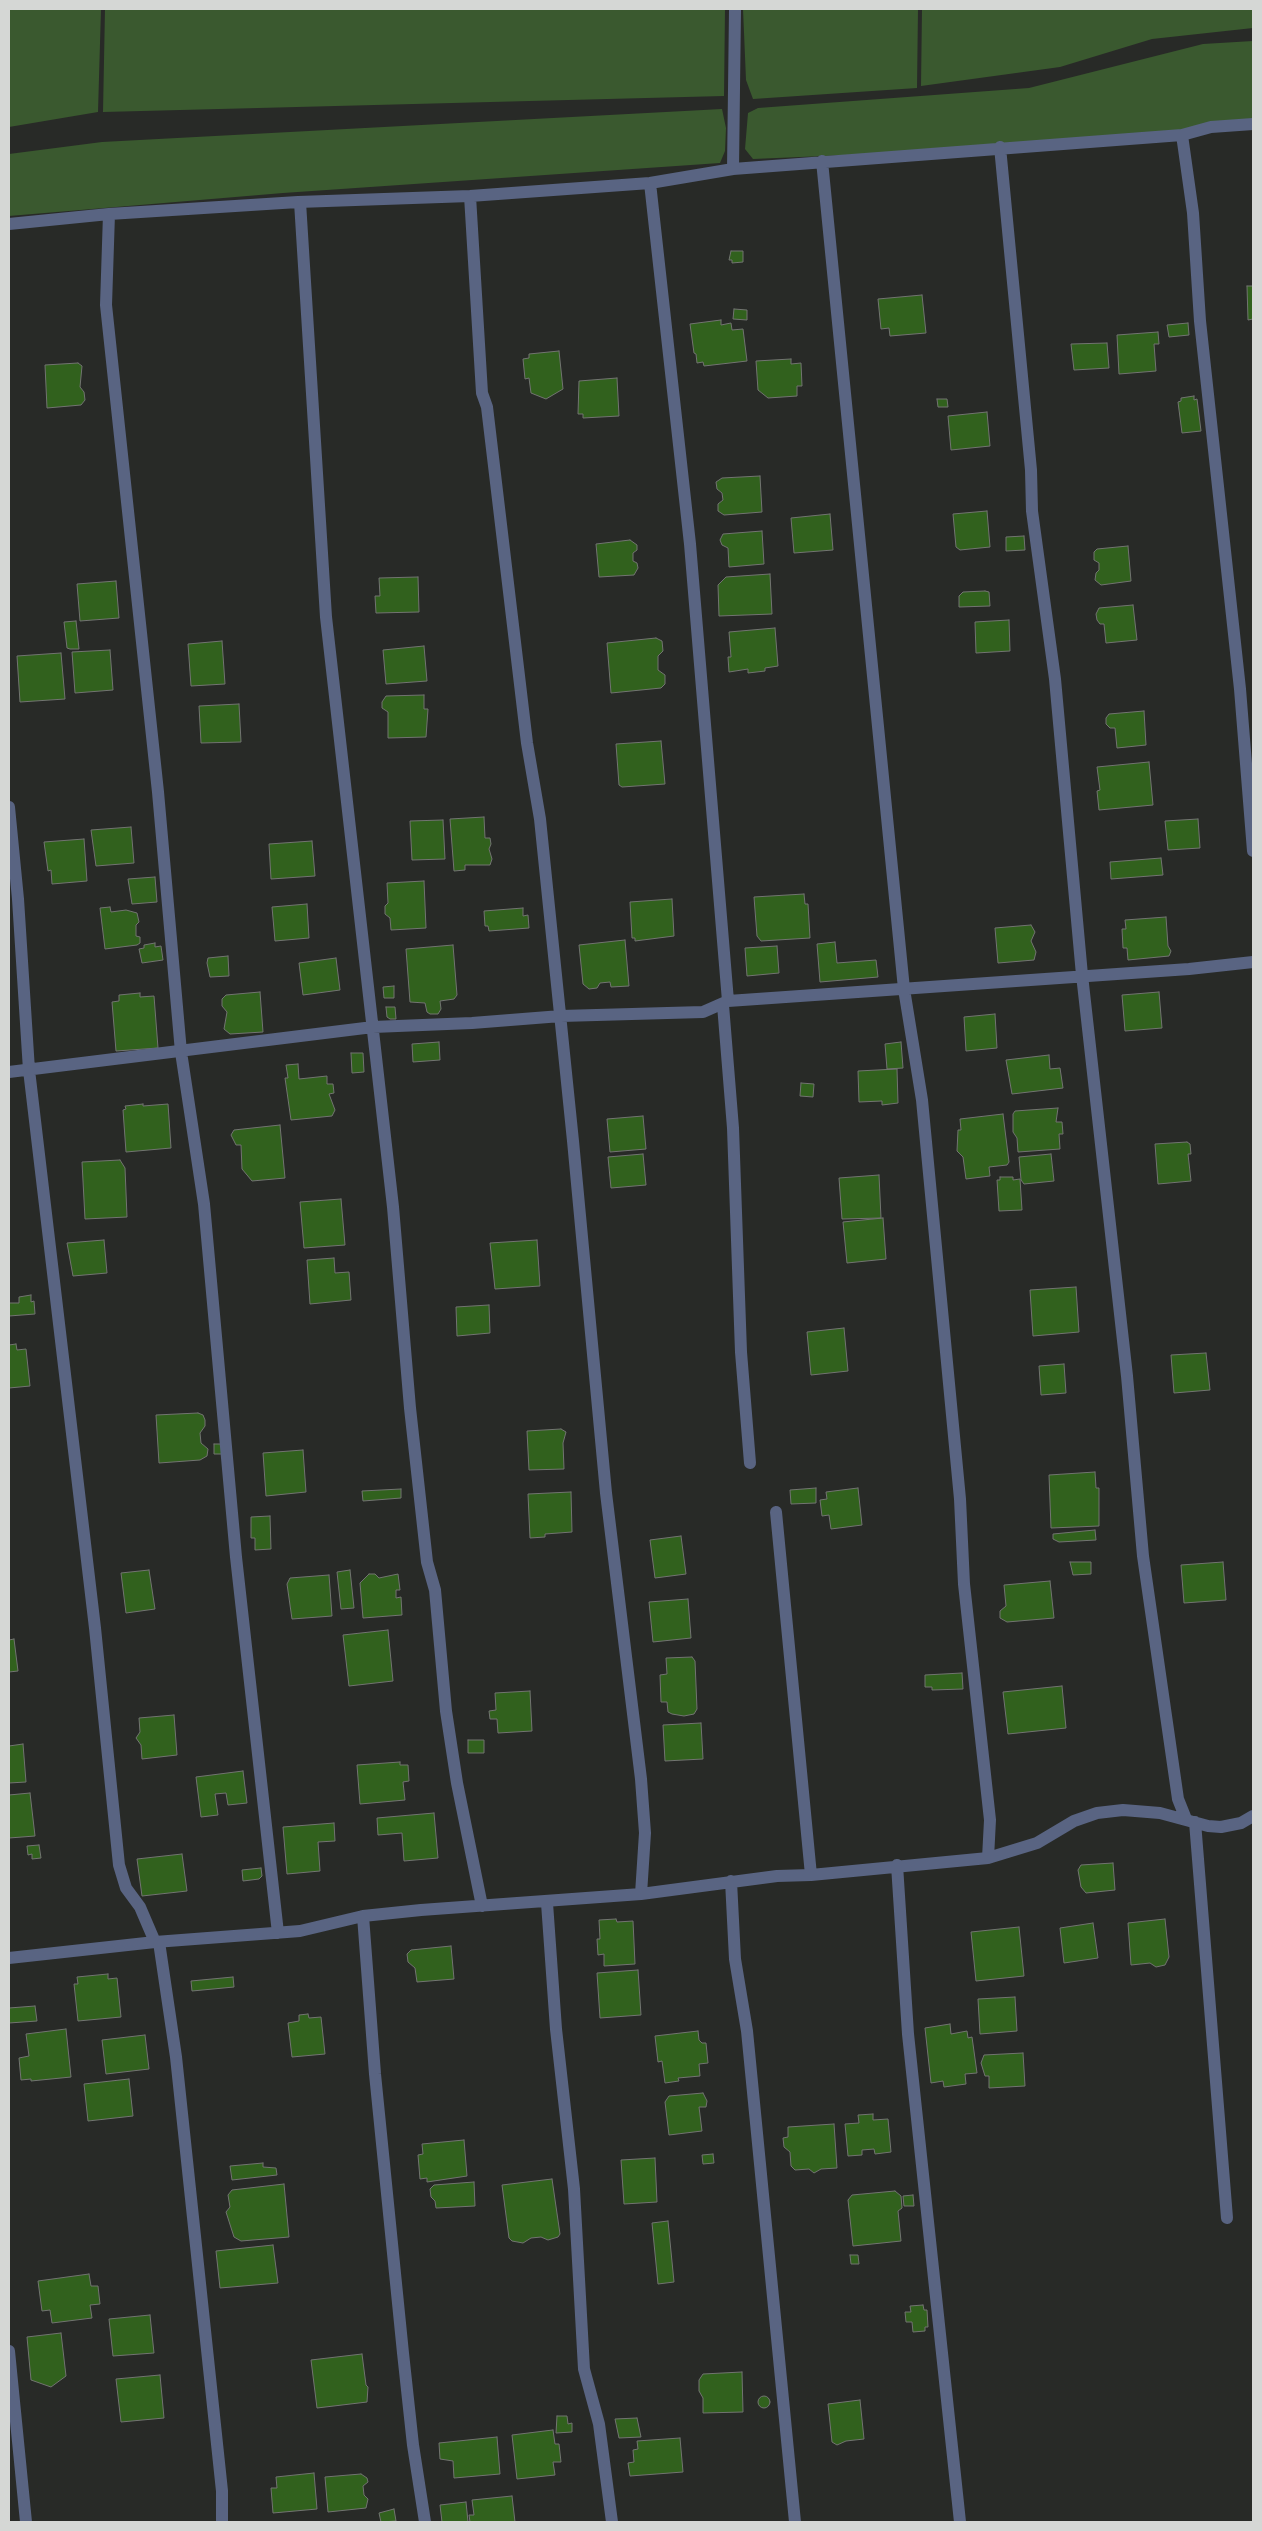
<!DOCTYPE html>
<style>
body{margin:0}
#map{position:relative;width:1262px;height:2531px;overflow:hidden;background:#282a27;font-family:"Open Sans",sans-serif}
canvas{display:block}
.frame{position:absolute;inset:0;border:10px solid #d5d7d5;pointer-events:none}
</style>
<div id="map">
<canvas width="1262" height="2531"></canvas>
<div class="frame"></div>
</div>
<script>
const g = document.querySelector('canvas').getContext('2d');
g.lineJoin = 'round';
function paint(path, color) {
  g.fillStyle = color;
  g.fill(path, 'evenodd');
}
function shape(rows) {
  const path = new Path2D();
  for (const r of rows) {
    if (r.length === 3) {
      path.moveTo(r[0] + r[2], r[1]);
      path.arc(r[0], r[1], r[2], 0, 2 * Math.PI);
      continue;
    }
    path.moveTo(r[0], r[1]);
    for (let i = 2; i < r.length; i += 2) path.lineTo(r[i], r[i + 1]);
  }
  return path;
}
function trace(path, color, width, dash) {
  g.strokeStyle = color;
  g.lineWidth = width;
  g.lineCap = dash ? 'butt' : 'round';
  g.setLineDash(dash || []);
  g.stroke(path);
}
const green = shape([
 [9,9,101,9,98,112,9,127],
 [105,9,725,9,724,96,103,112],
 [743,9,918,9,917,88,753,99,746,80],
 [922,9,1253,9,1253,28,1152,39,1060,67,921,86],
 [1253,41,1253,128,848,155,753,159,745,149,748,113,758,108,1029,88,1203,44],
 [722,109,726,128,725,151,720,163,283,193,9,216,9,154,102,142]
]);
const building = shape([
 [731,251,743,251,743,262,732,263,732,260,729,260,731,251],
 [1247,286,1253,286,1253,319,1248,320,1247,286],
 [922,295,926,333,890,336,889,328,881,329,878,299,922,295],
 [734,309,747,310,747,320,733,319,734,309],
 [721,320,721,325,731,323,732,330,743,329,747,361,704,366,703,362,697,363,696,354,694,353,690,324,721,320],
 [1188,323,1189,335,1169,337,1167,325,1188,323],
 [1158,332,1159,344,1154,344,1156,371,1119,374,1117,335,1158,332],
 [1107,343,1109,368,1074,370,1071,344,1107,343],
 [559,351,563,389,546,399,531,393,529,378,525,379,523,359,529,358,529,354,559,351],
 [791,359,791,364,801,363,802,386,797,386,797,396,768,398,758,390,756,361,791,359],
 [78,363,82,366,80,387,84,392,85,400,81,405,47,408,45,365,78,363],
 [617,378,619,416,583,418,583,414,578,414,579,381,617,378],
 [1194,396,1194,400,1197,399,1201,431,1182,433,1178,402,1181,401,1181,398,1194,396],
 [937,399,947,399,948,407,938,407,937,399],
 [987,412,990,446,951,450,948,416,987,412],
 [760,476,762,512,724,515,718,511,718,504,723,500,722,493,717,489,716,482,722,478,760,476],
 [987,511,990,547,960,550,956,547,953,514,987,511],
 [830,514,833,550,794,553,791,518,830,514],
 [762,531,764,564,729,567,728,548,722,545,720,540,723,534,762,531],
 [1024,536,1025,550,1006,551,1006,537,1024,536],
 [630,540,637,545,637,550,633,553,633,561,637,563,638,568,634,575,599,577,596,544,630,540],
 [1128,546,1131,581,1101,585,1095,580,1096,573,1099,570,1099,563,1094,560,1094,552,1097,549,1128,546],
 [770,574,772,614,719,616,718,585,726,577,770,574],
 [418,577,419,612,376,613,375,596,380,596,379,578,418,577],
 [116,581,119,618,80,621,77,584,116,581],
 [985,591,989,592,990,606,959,607,959,596,963,592,985,591],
 [1133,605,1137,640,1106,643,1104,624,1100,624,1097,620,1096,614,1099,608,1133,605],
 [1009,620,1010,651,976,653,975,622,1009,620],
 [76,621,79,649,70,649,67,648,64,622,76,621],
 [775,628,778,666,765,668,765,671,748,673,748,669,729,672,728,657,731,657,729,632,775,628],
 [656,638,662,641,663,651,658,656,658,670,665,675,665,684,661,688,611,693,607,643,656,638],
 [222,641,225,684,191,686,188,644,222,641],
 [424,646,427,681,386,684,383,650,424,646],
 [110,650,113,690,75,693,72,652,110,650],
 [61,653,65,699,20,702,17,656,61,653],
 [424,695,424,709,428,709,426,737,388,738,388,712,382,708,382,702,386,696,424,695],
 [239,704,241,742,201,743,199,706,239,704],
 [1144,711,1146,745,1117,748,1115,728,1110,728,1106,724,1106,718,1109,714,1144,711],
 [661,741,665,784,622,787,619,785,616,744,661,741],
 [1149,762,1153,805,1099,810,1097,791,1100,790,1097,767,1149,762],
 [484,817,485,838,490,838,491,844,489,849,492,859,490,865,465,865,465,870,454,871,450,819,484,817],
 [1198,819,1200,848,1168,850,1165,821,1198,819],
 [443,820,445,859,412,860,410,821,443,820],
 [131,827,134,863,96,866,91,830,131,827],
 [84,839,87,881,52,884,51,870,48,871,44,842,84,839],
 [312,841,315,876,271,879,269,844,312,841],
 [1161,858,1163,875,1111,879,1110,862,1161,858],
 [155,877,157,902,132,904,128,879,155,877],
 [424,881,426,928,391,930,390,918,385,914,385,906,388,903,387,883,424,881],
 [804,894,805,904,808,904,810,938,761,941,757,936,754,897,804,894],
 [672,899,674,936,635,941,635,938,632,938,630,902,672,899],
 [307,904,309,938,275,941,272,907,307,904],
 [110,907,111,912,126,910,137,913,139,922,136,925,136,936,140,937,140,943,137,945,105,949,100,908,110,907],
 [523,908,523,916,528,915,529,928,489,931,488,926,485,926,484,911,523,908],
 [1166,917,1168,946,1171,951,1169,956,1128,960,1127,948,1123,948,1122,929,1126,929,1125,920,1166,917],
 [1031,925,1035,932,1031,941,1036,952,1034,960,998,963,995,928,1031,925],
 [625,940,629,986,611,987,610,982,600,983,597,988,589,989,583,984,579,945,625,940],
 [835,942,837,963,876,960,878,977,820,982,817,944,835,942],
 [155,943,155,947,161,946,163,960,142,963,139,949,144,948,144,945,155,943],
 [453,945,457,995,454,999,440,1001,441,1009,438,1014,430,1014,427,1012,425,1003,410,1002,406,949,453,945],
 [777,946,779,973,747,976,745,948,777,946],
 [228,956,229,976,210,977,207,963,208,958,228,956],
 [336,958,340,990,303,995,299,963,336,958],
 [394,986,394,998,384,998,383,987,394,986],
 [260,992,263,1032,230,1034,224,1029,227,1012,222,1006,222,999,226,995,260,992],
 [1159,992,1162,1028,1125,1031,1122,995,1159,992],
 [140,993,140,997,154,996,158,1048,116,1051,112,1002,119,1001,119,995,140,993],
 [386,1007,395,1007,396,1019,390,1019,387,1017,386,1007],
 [995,1014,997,1048,966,1051,964,1017,995,1014],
 [439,1042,440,1060,413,1062,412,1044,439,1042],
 [901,1042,903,1068,887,1069,885,1044,901,1042],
 [351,1053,363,1053,364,1072,352,1073,351,1053],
 [1049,1055,1050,1069,1060,1068,1063,1088,1012,1094,1006,1060,1049,1055],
 [298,1064,299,1079,327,1076,327,1084,333,1084,334,1093,329,1094,335,1110,332,1116,291,1120,285,1078,288,1078,286,1065,298,1064],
 [897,1069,898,1103,882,1105,882,1101,859,1102,858,1071,897,1069],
 [801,1083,814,1084,813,1097,800,1096,801,1083],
 [143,1104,143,1106,168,1104,171,1148,126,1152,123,1110,126,1109,125,1106,143,1104],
 [1058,1108,1056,1122,1062,1122,1063,1134,1059,1134,1060,1149,1018,1152,1017,1138,1013,1132,1013,1114,1015,1111,1058,1108],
 [1003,1114,1009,1162,1007,1165,989,1167,990,1176,966,1179,963,1157,957,1151,958,1130,961,1130,960,1119,1003,1114],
 [643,1116,646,1149,610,1152,607,1119,643,1116],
 [280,1125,285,1178,252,1181,242,1169,241,1145,236,1145,231,1135,234,1130,280,1125],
 [1187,1142,1190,1144,1191,1154,1188,1154,1191,1181,1158,1184,1155,1144,1187,1142],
 [643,1154,646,1185,611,1188,608,1157,643,1154],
 [1051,1154,1054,1181,1024,1184,1021,1180,1019,1157,1051,1154],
 [120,1160,125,1168,127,1217,85,1219,82,1162,120,1160],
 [879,1175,881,1218,842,1219,839,1178,879,1175],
 [1000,1177,1013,1177,1013,1180,1020,1179,1022,1210,999,1211,997,1180,1000,1180,1000,1177],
 [341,1199,345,1245,304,1248,300,1202,341,1199],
 [883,1218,886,1259,847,1263,843,1222,883,1218],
 [104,1240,107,1273,73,1276,67,1243,104,1240],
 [537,1240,540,1286,495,1289,490,1243,537,1240],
 [334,1258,335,1273,349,1272,351,1300,310,1304,307,1260,334,1258],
 [1076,1287,1079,1332,1033,1336,1030,1290,1076,1287],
 [31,1295,31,1302,34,1301,35,1314,9,1316,9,1303,19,1303,19,1297,31,1295],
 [489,1305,490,1333,457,1336,456,1307,489,1305],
 [844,1328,848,1371,811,1375,807,1332,844,1328],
 [16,1344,17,1350,26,1349,30,1386,9,1388,9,1345,16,1344],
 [1206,1353,1210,1390,1174,1393,1171,1355,1206,1353],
 [1064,1364,1066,1393,1041,1395,1039,1366,1064,1364],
 [198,1413,203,1415,205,1420,205,1426,200,1433,201,1443,208,1449,207,1456,200,1460,159,1463,156,1415,198,1413],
 [561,1429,566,1432,563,1443,564,1469,529,1470,527,1431,561,1429],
 [214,1444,223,1444,223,1454,214,1454,214,1444],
 [303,1450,306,1492,266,1496,263,1453,303,1450],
 [1095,1472,1096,1488,1099,1488,1099,1526,1051,1528,1049,1475,1095,1472],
 [816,1488,816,1503,791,1504,790,1490,816,1488],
 [858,1488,862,1525,831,1529,829,1515,822,1516,820,1500,827,1499,826,1492,858,1488],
 [401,1489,401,1498,363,1501,362,1491,401,1489],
 [571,1492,572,1532,545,1534,545,1537,530,1538,528,1494,571,1492],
 [270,1516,271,1549,255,1550,255,1538,251,1538,251,1517,270,1516],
 [1095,1530,1096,1540,1059,1542,1053,1539,1053,1534,1095,1530],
 [681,1536,686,1574,655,1578,650,1540,681,1536],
 [1070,1562,1091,1562,1091,1574,1073,1575,1070,1562],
 [1223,1562,1226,1600,1184,1603,1181,1565,1223,1562],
 [149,1570,155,1609,126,1613,121,1573,149,1570],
 [350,1570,354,1608,341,1609,337,1572,350,1570],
 [369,1574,375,1574,379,1578,398,1574,400,1590,396,1590,396,1598,401,1597,402,1615,363,1618,360,1583,369,1574],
 [329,1575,332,1616,292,1619,287,1584,290,1578,329,1575],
 [1050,1581,1054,1618,1007,1622,1000,1618,1000,1611,1006,1606,1004,1585,1050,1581],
 [688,1599,691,1638,653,1642,649,1602,688,1599],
 [388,1630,393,1681,349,1686,343,1635,388,1630],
 [14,1639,18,1671,9,1672,9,1640,14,1639],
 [692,1657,695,1661,697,1709,694,1714,684,1716,672,1714,668,1712,667,1702,661,1702,660,1675,667,1674,666,1658,692,1657],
 [962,1673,963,1689,932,1690,932,1687,925,1687,925,1675,962,1673],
 [1062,1686,1066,1728,1008,1734,1003,1692,1062,1686],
 [530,1691,532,1731,498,1733,497,1719,490,1719,489,1711,496,1710,495,1693,530,1691],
 [174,1715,177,1755,142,1759,141,1745,136,1738,140,1732,139,1718,174,1715],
 [701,1723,703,1759,665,1761,663,1725,701,1723],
 [468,1740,484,1740,484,1753,468,1753,468,1740],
 [23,1744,26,1782,9,1783,9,1746,23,1744],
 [400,1762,400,1765,408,1765,409,1781,403,1782,405,1800,360,1804,357,1765,400,1762],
 [243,1771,247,1803,228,1805,226,1793,215,1794,218,1815,201,1817,196,1777,243,1771],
 [30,1793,35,1836,9,1838,9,1795,30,1793],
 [434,1813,438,1858,404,1861,402,1833,378,1835,377,1818,434,1813],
 [334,1823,335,1841,318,1842,320,1871,287,1874,283,1827,334,1823],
 [39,1845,41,1858,32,1859,32,1854,28,1855,27,1846,39,1845],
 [182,1854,187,1891,142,1896,137,1859,182,1854],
 [1113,1863,1115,1890,1086,1893,1081,1887,1078,1870,1081,1865,1113,1863],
 [261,1868,262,1876,259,1879,243,1881,242,1870,261,1868],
 [616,1919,617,1922,633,1921,635,1964,604,1966,604,1954,598,1955,597,1939,600,1939,599,1920,616,1919],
 [1165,1919,1169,1957,1165,1965,1156,1967,1150,1963,1131,1965,1128,1923,1165,1919],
 [1093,1923,1098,1958,1064,1963,1060,1928,1093,1923],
 [1019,1927,1024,1976,976,1981,971,1932,1019,1927],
 [451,1946,454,1979,417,1982,415,1968,408,1962,407,1954,411,1950,451,1946],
 [638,1970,641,2015,600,2018,597,1973,638,1970],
 [108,1974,108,1979,117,1978,121,2017,78,2021,74,1984,78,1984,77,1977,108,1974],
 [233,1977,234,1987,192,1991,191,1981,233,1977],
 [1015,1997,1017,2031,980,2034,978,1999,1015,1997],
 [35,2006,37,2021,9,2023,9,2008,35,2006],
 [308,2014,309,2018,321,2017,325,2054,292,2057,288,2023,299,2021,299,2015,308,2014],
 [950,2024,951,2034,967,2031,968,2038,972,2037,977,2073,965,2074,966,2084,944,2087,943,2081,931,2083,925,2028,950,2024],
 [66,2029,71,2077,31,2081,31,2079,21,2080,19,2058,29,2056,26,2034,66,2029],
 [698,2031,699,2040,702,2043,706,2043,708,2063,699,2064,700,2076,678,2078,679,2081,665,2083,662,2061,658,2062,655,2036,698,2031],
 [145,2035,149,2069,106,2074,102,2040,145,2035],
 [1023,2053,1025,2086,989,2088,989,2076,985,2076,981,2063,984,2055,1023,2053],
 [129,2079,133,2116,88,2121,84,2084,129,2079],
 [703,2093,707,2101,706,2107,699,2107,702,2131,669,2135,665,2102,669,2096,703,2093],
 [873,2114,873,2120,888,2119,891,2152,875,2154,874,2149,862,2150,862,2155,848,2156,845,2124,859,2123,858,2115,873,2114],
 [834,2124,837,2168,821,2169,814,2173,809,2169,795,2170,791,2166,790,2152,784,2147,783,2138,788,2137,788,2127,834,2124],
 [464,2140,467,2176,427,2182,427,2178,420,2179,418,2155,423,2154,422,2144,464,2140],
 [713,2154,714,2163,703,2164,702,2155,713,2154],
 [655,2158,657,2202,624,2204,621,2160,655,2158],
 [263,2163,263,2167,276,2168,277,2175,232,2180,230,2166,263,2163],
 [552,2179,560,2234,558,2237,548,2240,541,2237,531,2238,523,2243,512,2241,509,2238,502,2185,552,2179],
 [474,2182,475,2206,436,2208,435,2201,431,2197,430,2189,434,2185,474,2182],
 [284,2184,289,2237,241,2241,234,2237,226,2212,230,2207,228,2195,232,2190,284,2184],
 [895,2191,901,2196,902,2208,898,2211,901,2241,853,2246,848,2200,852,2195,895,2191],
 [913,2195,914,2206,904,2206,903,2196,913,2195],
 [668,2221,674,2282,658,2284,652,2223,668,2221],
 [273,2245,278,2283,220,2288,216,2251,273,2245],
 [850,2255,858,2255,859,2264,851,2264,850,2255],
 [89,2274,91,2286,98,2286,100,2304,90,2305,92,2318,52,2323,50,2310,42,2311,38,2281,89,2274],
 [923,2305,924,2310,927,2310,928,2327,925,2327,925,2331,913,2332,912,2322,906,2322,905,2312,911,2312,910,2306,923,2305],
 [150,2315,154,2353,113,2356,109,2319,150,2315],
 [61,2333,66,2376,51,2387,31,2380,27,2337,61,2333],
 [362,2354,366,2385,368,2387,367,2402,317,2408,311,2360,362,2354],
 [742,2372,743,2412,703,2413,703,2398,699,2391,699,2380,703,2374,742,2372],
 [160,2375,164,2418,121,2422,116,2379,160,2375],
 [764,2402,6],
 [860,2400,864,2439,846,2441,837,2445,832,2442,828,2404,860,2400],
 [557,2416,567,2416,568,2424,572,2423,572,2432,556,2433,557,2416],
 [637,2418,641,2437,619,2438,615,2419,637,2418],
 [553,2430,555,2444,559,2444,561,2462,553,2462,555,2475,517,2479,512,2435,553,2430],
 [497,2437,500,2474,454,2478,453,2461,440,2459,439,2443,497,2437],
 [680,2438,683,2472,630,2476,628,2463,634,2462,633,2450,638,2449,637,2441,680,2438],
 [314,2473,317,2509,273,2513,271,2488,277,2488,276,2477,314,2473],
 [361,2474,367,2478,368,2482,363,2486,364,2495,368,2499,366,2508,328,2512,325,2477,361,2474],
 [512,2496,515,2522,470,2522,469,2515,474,2515,472,2500,512,2496],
 [466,2502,468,2522,442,2522,440,2505,466,2502],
 [394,2509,396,2521,381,2522,379,2513,394,2509]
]);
const street = shape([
 [1182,135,1193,213,1200,321,1240,689,1253,851],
 [1000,147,1031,470,1032,511,1055,679,1082,975,1127,1376,1143,1556,1178,1799,1186,1819],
 [822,161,904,989,922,1100,960,1499,964,1584,990,1820,988,1858],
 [733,169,735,9],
 [650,183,690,544,728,1001],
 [470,196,482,393,487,407,527,743,540,819,573,1141,606,1493,641,1779,645,1833,641,1894],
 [300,202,326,617,393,1207,410,1408,427,1562,435,1590,446,1711,457,1783,482,1906],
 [109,214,106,305,158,792,181,1052,204,1204,236,1557,278,1933],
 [9,224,109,214,298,202,470,196,650,183,733,169,1182,135,1211,127,1253,124],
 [9,807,18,899,29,1070,95,1628,119,1865,126,1888,140,1907,155,1942],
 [723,1005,733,1128,741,1352,750,1463],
 [9,1072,373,1027,472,1023,561,1016,703,1012,728,1001,1189,969,1253,962],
 [776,1512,811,1875],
 [1195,1822,1227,2218],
 [897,1865,908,2034,960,2522],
 [731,1881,735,1959,747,2031,795,2522],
 [547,1903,556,2029,574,2189,584,2369,599,2424,612,2522],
 [363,1916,375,2074,403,2353,413,2445,425,2522],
 [159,1942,176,2057,222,2491,222,2522],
 [9,1958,155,1942,300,1931,363,1916,421,1910,641,1894,777,1876,811,1875,988,1858,1037,1843,1074,1821,1097,1813,1123,1810,1160,1813,1208,1826,1221,1827,1241,1823,1253,1816],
 [9,2351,26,2522]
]);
paint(green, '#3a592f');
paint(building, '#31611d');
trace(building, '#727471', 1);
trace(street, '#596482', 12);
</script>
